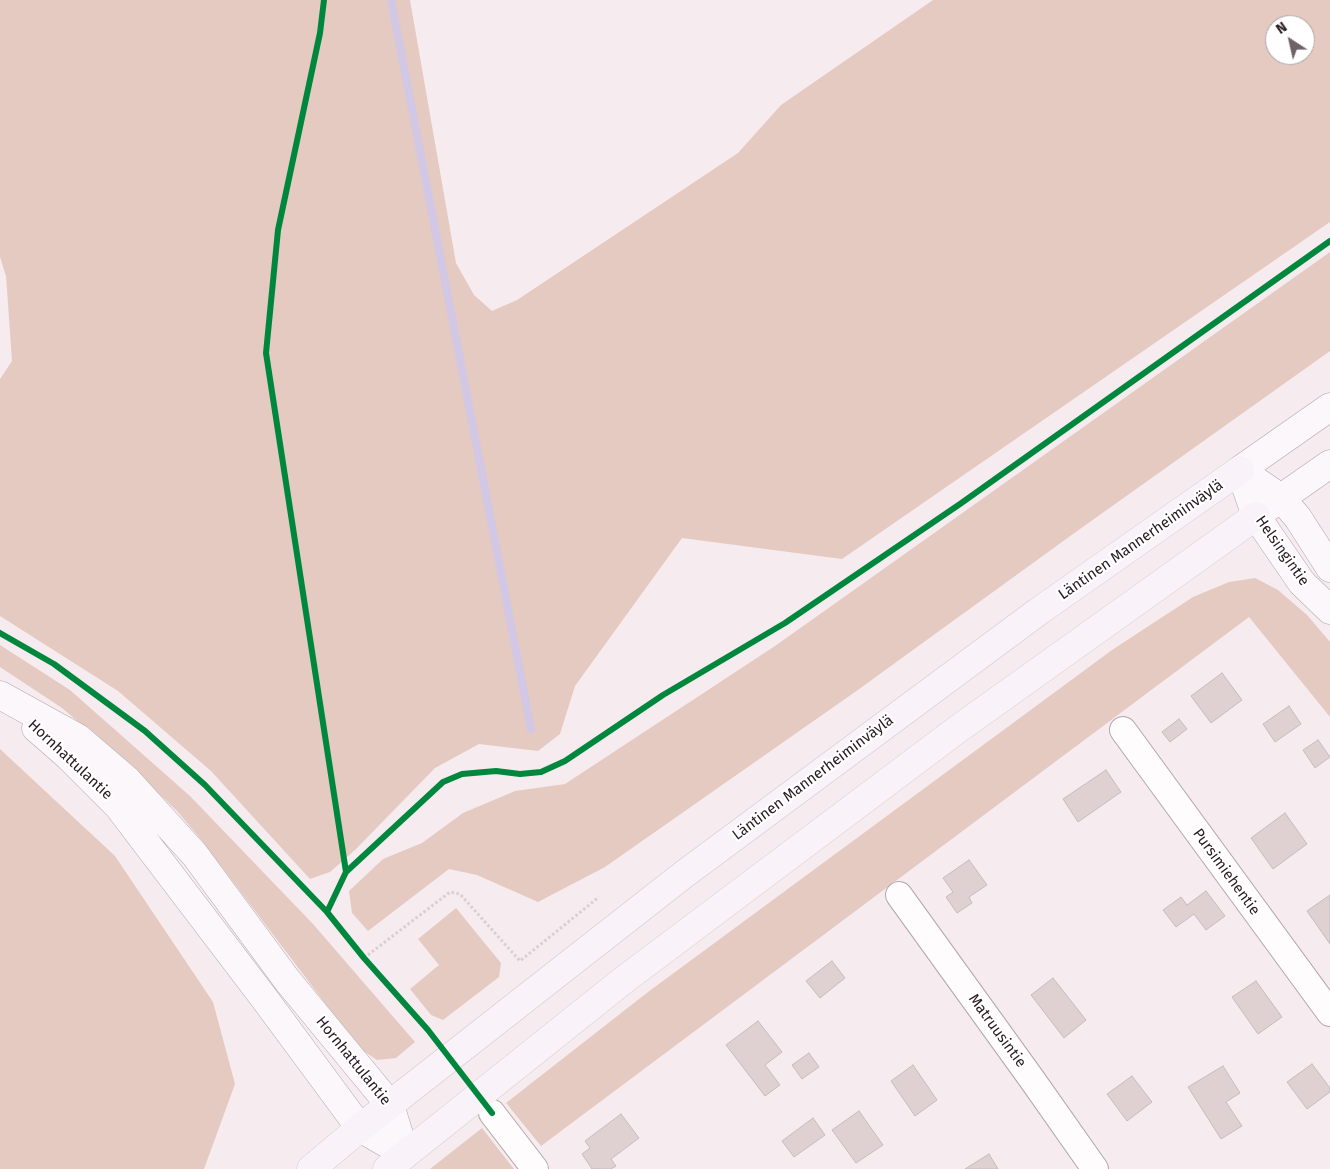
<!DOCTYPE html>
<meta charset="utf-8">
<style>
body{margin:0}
#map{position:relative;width:1330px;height:1169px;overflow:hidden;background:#f6ebef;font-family:"Fira Sans",sans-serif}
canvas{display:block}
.north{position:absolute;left:1265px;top:15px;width:50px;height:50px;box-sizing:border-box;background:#fff;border:1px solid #a8a3a5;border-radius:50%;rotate:325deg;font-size:14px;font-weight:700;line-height:20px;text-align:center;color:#25191e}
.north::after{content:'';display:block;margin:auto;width:18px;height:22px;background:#6e6267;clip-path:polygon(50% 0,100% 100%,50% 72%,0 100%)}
</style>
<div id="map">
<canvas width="1330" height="1169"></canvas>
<div class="north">N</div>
</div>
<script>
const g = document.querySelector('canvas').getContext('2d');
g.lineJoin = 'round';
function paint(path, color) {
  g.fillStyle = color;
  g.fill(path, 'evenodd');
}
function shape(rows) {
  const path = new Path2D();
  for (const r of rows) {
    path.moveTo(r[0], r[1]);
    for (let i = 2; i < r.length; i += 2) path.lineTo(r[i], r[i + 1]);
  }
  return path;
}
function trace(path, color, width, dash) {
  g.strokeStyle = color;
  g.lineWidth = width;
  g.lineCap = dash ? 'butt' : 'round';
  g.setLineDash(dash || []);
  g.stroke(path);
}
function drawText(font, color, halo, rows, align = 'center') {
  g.font = font + ' "Fira Sans",sans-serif';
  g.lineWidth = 4.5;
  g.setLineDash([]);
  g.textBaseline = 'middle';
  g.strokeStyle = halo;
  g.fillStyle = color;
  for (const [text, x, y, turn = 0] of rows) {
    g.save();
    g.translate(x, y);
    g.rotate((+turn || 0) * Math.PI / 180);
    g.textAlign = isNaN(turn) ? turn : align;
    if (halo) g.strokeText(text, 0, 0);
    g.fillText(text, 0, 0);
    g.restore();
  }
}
const green = shape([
 [0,0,410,0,456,263,474,295,492,311,517,300,738,153,781,105,933,0,1330,0,1330,222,842,559,682,538,575,686,560,734,538,751,479,744,435,768,356,849,330,872,310,879,211,771,118,691,0,616,0,379,12,361,6,276,0,257],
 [1275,25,1305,25,1305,55,1275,55],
 [1330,252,1330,351,1073,534,855,692,605,867,538,902,477,875,449,869,368,931,352,913,349,891,383,859,422,843,463,813,515,791,565,784,775,646],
 [1255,578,1278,590,1307,615,1330,642,1330,717,1249,617,541,1146,506,1103,648,992,1112,650,1193,597,1229,582],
 [0,645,70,690,190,796,313,924,415,1042,396,1058,377,1060,359,1048,199,837,177,811,129,765,62,708,0,667],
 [0,749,115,856,213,1002,235,1084,204,1169,0,1169],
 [456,908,501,963,499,977,443,1020,431,1015,410,989,439,965,418,939],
 [482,1128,514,1169,430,1169]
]);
const stream = shape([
 [391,0,531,729]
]);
const building = shape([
 [1222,673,1242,700,1211,723,1191,696,1222,673],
 [1289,706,1301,724,1275,742,1263,724,1289,706],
 [1179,719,1187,729,1170,742,1162,732,1179,719],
 [1318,740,1330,757,1315,768,1303,750,1318,740],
 [1106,770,1121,792,1078,822,1063,799,1106,770],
 [1285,813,1307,844,1273,869,1251,838,1285,813],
 [969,860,987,885,969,897,972,903,957,913,946,897,953,892,943,878,969,860],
 [1206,891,1225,916,1206,930,1194,914,1176,927,1163,910,1181,897,1187,905,1206,891],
 [1330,895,1330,944,1307,911,1330,895],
 [832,961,845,978,820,998,806,981,832,961],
 [1053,978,1086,1020,1064,1038,1031,995,1053,978],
 [1256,981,1282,1017,1258,1034,1232,997,1256,981],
 [758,1021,782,1052,765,1065,780,1085,765,1096,726,1045,758,1021],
 [809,1053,819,1067,802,1079,792,1065,809,1053],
 [1312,1064,1330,1088,1330,1092,1307,1109,1287,1082,1312,1064],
 [913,1065,937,1100,915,1116,891,1081,913,1065],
 [1223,1066,1240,1093,1226,1102,1242,1126,1221,1139,1188,1087,1223,1066],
 [1132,1076,1152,1102,1127,1121,1107,1094,1132,1076],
 [859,1111,883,1145,856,1163,832,1130,859,1111],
 [621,1114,639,1138,611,1159,616,1166,611,1169,592,1169,582,1154,590,1148,585,1141,621,1114],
 [813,1118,825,1135,794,1157,782,1141,813,1118],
 [989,1154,998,1169,965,1169,989,1154]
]);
const path = shape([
 [364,958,450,892,460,894,520,961,599,897]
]);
const street = shape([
 [1123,730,1330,1013],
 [899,895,1031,1078,1095,1169],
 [492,1113,535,1169]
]);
const secondary = shape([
 [1240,470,1256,516,1302,583,1330,610],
 [1240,470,1281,498,1298,518,1330,568],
 [1240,470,1330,407],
 [1267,508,1330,464],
 [0,695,78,738,127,780,195,855,287,980,390,1105,405,1154],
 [36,728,68,756,118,806,264,998,360,1128,405,1154]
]);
const primary = shape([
 [311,1169,360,1128,683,875,1039,611,1240,470],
 [387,1169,625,979,958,729,1256,516]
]);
const cycleway = shape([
 [324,0,320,33,278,230,266,353,346,872],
 [0,633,54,664,145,731,205,785,327,912,364,958,428,1030,492,1113],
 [327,912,346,872,443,782,462,774,496,771,520,774,541,772,565,761,663,695,785,623,960,504,1330,241]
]);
const streetNames = [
 ["Läntinen Mannerheiminväylä",1141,540,-35],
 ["Helsingintie",1282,551,55],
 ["Hornhattulantie",70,760,43],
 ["Läntinen Mannerheiminväylä",813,778,-37],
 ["Pursimiehentie",1226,872,54],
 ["Matruusintie",997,1031,54],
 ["Hornhattulantie",353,1061,51]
];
paint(green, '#e5cac1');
trace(stream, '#d2c7e4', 8);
paint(building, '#dfd1d2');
trace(building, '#c6bbbc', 1);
trace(street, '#b2a7ab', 28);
trace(secondary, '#b2a7ab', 29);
trace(primary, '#d0cacc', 29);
trace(path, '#d5d1d2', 3, [2.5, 2.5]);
trace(street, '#fefcfd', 26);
trace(secondary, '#fbf7fa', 28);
trace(primary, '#f9f2f8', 28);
trace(cycleway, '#00873e', 6);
drawText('15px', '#25191e', '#fff', streetNames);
</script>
